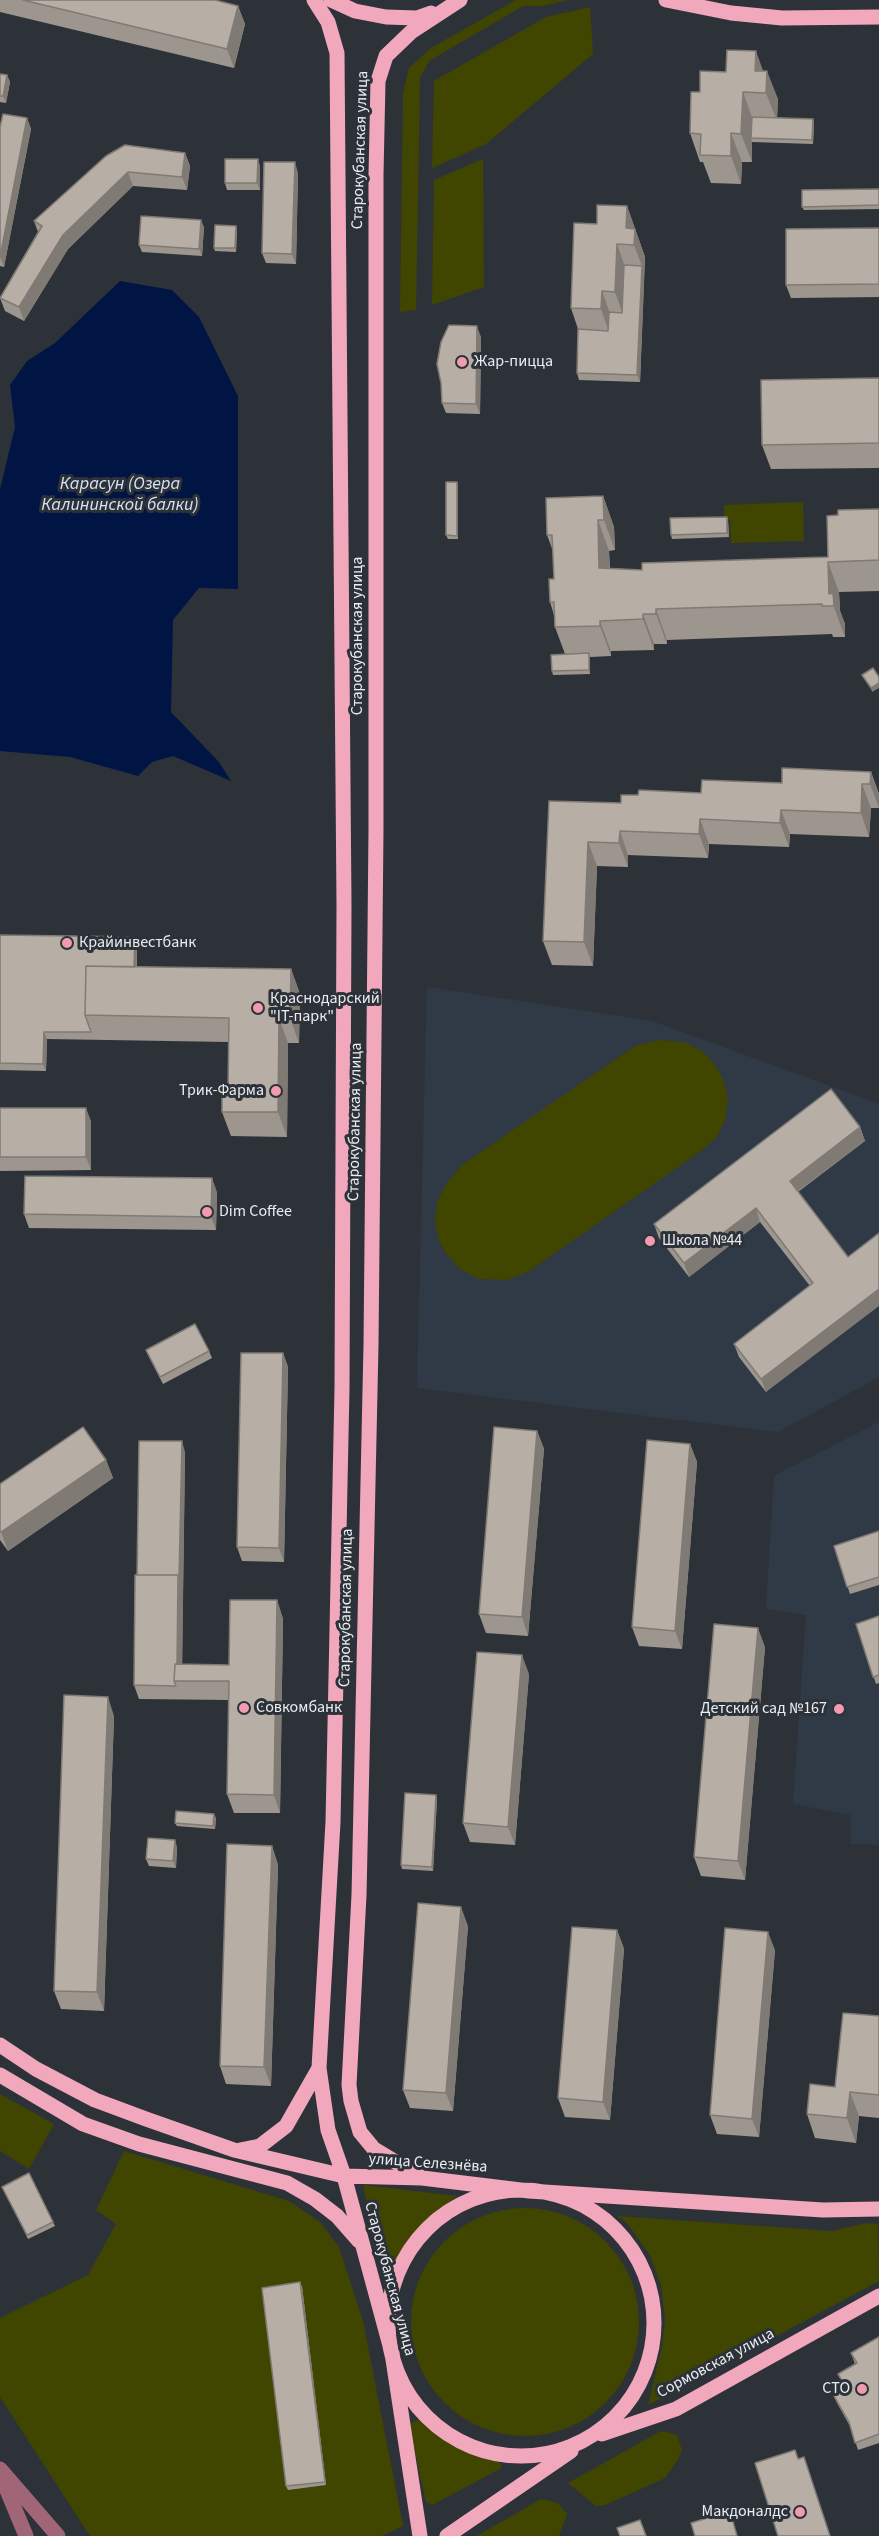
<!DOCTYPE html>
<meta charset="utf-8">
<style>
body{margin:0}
canvas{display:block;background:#2d3239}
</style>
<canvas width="879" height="2536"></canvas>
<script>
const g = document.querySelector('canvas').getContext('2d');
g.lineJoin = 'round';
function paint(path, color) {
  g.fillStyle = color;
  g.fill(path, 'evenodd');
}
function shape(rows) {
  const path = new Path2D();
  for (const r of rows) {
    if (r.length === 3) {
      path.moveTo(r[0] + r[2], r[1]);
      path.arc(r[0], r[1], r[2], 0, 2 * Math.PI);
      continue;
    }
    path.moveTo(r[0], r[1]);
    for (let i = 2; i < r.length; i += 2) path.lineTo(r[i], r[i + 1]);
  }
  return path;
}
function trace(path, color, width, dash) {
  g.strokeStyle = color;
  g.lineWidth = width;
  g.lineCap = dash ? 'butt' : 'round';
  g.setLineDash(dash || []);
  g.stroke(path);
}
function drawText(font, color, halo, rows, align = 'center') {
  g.font = font + ' "Source Sans 3",sans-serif';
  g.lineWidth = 6;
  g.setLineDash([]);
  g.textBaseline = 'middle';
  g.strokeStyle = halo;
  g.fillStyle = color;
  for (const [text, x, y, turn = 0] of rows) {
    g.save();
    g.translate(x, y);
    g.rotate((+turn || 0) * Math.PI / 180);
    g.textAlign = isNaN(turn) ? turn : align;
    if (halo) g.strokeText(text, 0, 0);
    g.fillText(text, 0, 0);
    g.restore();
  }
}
const built = shape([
 [427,987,652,1021,879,1104,879,1377,778,1432,417,1388],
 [879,1422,879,1845,851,1844,851,1815,793,1804,806,1615,766,1609,774,1476]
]);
const green = shape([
 [516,0,568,0,543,6,523,6,429,61,420,78,416,310,400,312,403,93,409,68,431,48],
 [590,7,593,54,486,144,432,168,434,81,546,17],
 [483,159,484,287,432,305,434,180],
 [803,502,804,541,731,543,730,520,724,519,724,505],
 [659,1040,684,1042,702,1051,716,1066,723,1079,728,1099,725,1120,716,1138,701,1151,528,1272,507,1280,479,1279,461,1270,447,1255,439,1241,435,1222,437,1202,447,1183,462,1165,635,1046],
 [0,2094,54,2124,29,2169,0,2151],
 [124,2151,289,2201,320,2222,339,2247,363,2321,403,2526,382,2536,90,2536,0,2397,0,2318,88,2275,116,2224,96,2210],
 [363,2185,457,2196,424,2224,405,2249,384,2284],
 [525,2322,114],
 [617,2216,832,2231,866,2223,878,2224,879,2281,648,2405,662,2347,665,2319,661,2285,650,2255,627,2223],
 [420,2419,452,2444,473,2455,499,2462,502,2468,432,2505,426,2502,409,2424],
 [661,2431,677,2435,682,2450,677,2461,665,2478,605,2505,596,2506,568,2483],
 [541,2499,558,2503,567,2514,559,2536,477,2536]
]);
const water = shape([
 [120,281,172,290,199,317,238,396,238,589,199,588,173,620,171,712,219,762,231,781,173,756,152,762,138,776,70,757,0,751,0,489,15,427,10,385,27,361,55,343]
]);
const minor = shape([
 [0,2469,58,2536],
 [1,2476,26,2536]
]);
const major = shape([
 [314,0,328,22,337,53,344,905,342,1388,333,1822,319,2068,328,2130,344,2176,392,2353,420,2536],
 [331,0,355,11,386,17,417,18,431,13],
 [666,0,731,13,782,18,879,17],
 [0,2045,36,2069,95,2100,146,2119,234,2150,344,2176,422,2178,529,2191,823,2210,879,2209],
 [0,2075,83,2124,139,2144,287,2183,315,2199,337,2216,359,2241],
 [240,2150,260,2146,286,2126,319,2068],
 [422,2178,374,2149,360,2132,351,2101,349,2085,359,1895,371,1345,376,829,376,175,378,81,386,56,411,32,460,0],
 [521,2323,133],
 [602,2434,676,2409,879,2296],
 [447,2536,571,2451]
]);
const wall = shape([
 [0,0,215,0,238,6,245,24,234,68,0,12],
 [763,71,778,99,777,118,814,122,813,144,752,142,752,162,742,162,741,184,711,183,703,162,700,162,690,133,700,92,726,72],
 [0,74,7,75,10,82,6,103,0,102],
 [27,118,31,129,4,267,0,266,0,127],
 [185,153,190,166,187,190,133,186,68,249,24,321,5,311,0,298,38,232,34,221,106,156],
 [260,166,260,190,227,190,225,183],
 [298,173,296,264,266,263,262,253],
 [879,189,879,209,804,210,802,207],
 [627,206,645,257,640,382,579,380,577,373,578,329,571,308,597,224],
 [236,226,237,230,236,252,215,251,214,248],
 [204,227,202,256,142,252,139,245],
 [879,228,879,297,791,298,786,285],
 [481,337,480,414,446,413,442,403],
 [879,378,879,468,771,469,762,445],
 [457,482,458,486,458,539,448,539,446,535],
 [603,496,614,527,615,550,609,551,610,568,642,570,828,557,838,515,879,509,879,591,839,592,840,611,845,624,845,637,833,637,832,634,667,640,667,644,654,644,654,650,611,651,611,656,590,657,590,674,553,675,552,671,565,654,555,627,554,615,550,602,554,579,553,551,547,535],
 [727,517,728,520,729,537,672,539,671,535],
 [871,772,879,794,879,808,871,808,869,837,790,834,789,847,709,844,708,858,628,855,628,867,597,866,593,966,552,965,543,941,549,801,621,803,638,795,701,793],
 [0,935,137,944,137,967,291,969,300,994,299,1043,288,1043,287,1137,231,1136,222,1112,228,1090,229,1042,47,1039,46,1071,0,1070],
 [0,1108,91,1121,91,1170,0,1171],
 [860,1127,865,1141,798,1192,848,1257,766,1392,739,1357,734,1344,810,1286,760,1222,689,1277,659,1238,654,1224],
 [217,1192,216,1230,29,1228,24,1214],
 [146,1350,209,1351,212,1358,163,1384,149,1357],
 [283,1353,288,1367,284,1562,242,1561,237,1547],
 [537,1431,544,1449,528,1636,486,1633,479,1614],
 [690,1444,697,1462,682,1649,639,1646,632,1627],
 [185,1452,182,1664,229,1665,277,1600,283,1619,280,1813,234,1813,227,1794,229,1700,139,1699,134,1685,137,1575],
 [106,1460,113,1478,8,1551,0,1540,0,1484],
 [879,1531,879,1585,850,1594,834,1546],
 [879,1616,879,1683,876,1684,856,1624],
 [765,1647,745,1880,701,1876,694,1857],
 [529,1674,515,1845,470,1842,463,1823],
 [114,1716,104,2011,61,2009,54,1991],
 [436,1795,437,1799,433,1871,402,1869,401,1865],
 [216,1818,215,1829,177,1826,175,1823],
 [272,1846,278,1865,271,2086,226,2084,220,2066],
 [177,1847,176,1868,149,1866,146,1859],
 [468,1926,453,2111,410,2108,403,2090],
 [617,1930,624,1949,610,2120,565,2117,558,2098],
 [775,1950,759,2137,717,2134,710,2115],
 [879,2016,879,2118,859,2116,856,2143,815,2138,807,2114,835,2087],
 [2,2187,53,2222,55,2226,28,2239],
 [302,2286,326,2485,288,2490,286,2486],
 [879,2337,879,2443,858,2450,851,2428,837,2403,834,2396,846,2390,838,2374,855,2364,851,2353]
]);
const shadedWall = shape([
 [238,6,245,24,234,68,227,49],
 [756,51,766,79,755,71],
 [767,71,778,99,777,121,766,93],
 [7,75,10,82,6,103,3,96],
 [743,92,753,120,751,138,752,142,752,162,741,134],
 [27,118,31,129,4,267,0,257],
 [813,119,814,122,813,144,812,140],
 [731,133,742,162,741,184,731,156],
 [185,153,190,166,187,190,182,177],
 [258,159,260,166,260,190,257,183],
 [295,162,298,173,296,264,292,254],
 [128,172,133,186,68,249,24,321,19,307,63,235],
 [627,206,645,257,640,382,637,375,642,266,634,245,626,228],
 [201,220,204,227,202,256,199,249],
 [236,226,237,230,236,252,235,248],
 [617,244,627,273,625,320,615,292],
 [602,291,612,319,611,338,601,309],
 [477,326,481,337,480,414,476,404],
 [457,482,458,486,458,539,457,536],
 [603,496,614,527,615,550,604,520],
 [727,517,728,520,729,537,727,533],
 [598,520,609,551,611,598,599,568],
 [828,562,839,592,840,611,845,624,845,637,829,594],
 [656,609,667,640,667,644,656,614],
 [643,614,654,644,654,650,643,619],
 [600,621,611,651,611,656,600,626],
 [589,653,590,657,590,674,589,670],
 [879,683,879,688,872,692,871,688],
 [871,772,879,794,879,808,870,784],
 [862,784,871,808,869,837,861,813],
 [781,810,790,834,789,847,780,823],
 [700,819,709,844,708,858,699,834],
 [620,831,628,855,628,867,619,843],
 [588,842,597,866,593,966,584,942],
 [135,937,137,944,136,991,134,984],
 [291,969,300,994,299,1043,290,1018],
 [279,1018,288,1043,287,1137,278,1112],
 [44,1032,47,1039,46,1071,43,1064],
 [86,1108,91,1121,91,1170,86,1157],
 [860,1127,865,1141,794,1194,790,1181],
 [212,1178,217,1192,216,1230,211,1217],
 [756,1208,760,1222,689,1277,684,1263],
 [879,1289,879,1306,766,1392,761,1379],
 [283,1353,288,1367,284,1562,279,1548],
 [537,1431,544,1449,528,1636,522,1617],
 [182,1441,185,1452,182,1681,176,1681],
 [690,1444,697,1462,682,1649,675,1631],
 [106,1460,113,1478,8,1551,1,1532],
 [277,1600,283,1619,280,1813,274,1795],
 [758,1628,765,1647,745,1880,738,1861],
 [522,1655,529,1674,515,1845,508,1827],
 [108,1697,114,1716,104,2011,97,1992],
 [436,1795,437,1799,433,1871,432,1867],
 [214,1814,216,1818,215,1829,213,1826],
 [175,1840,177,1847,176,1868,173,1861],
 [272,1846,278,1865,271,2086,264,2067],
 [461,1907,468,1926,453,2111,446,2093],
 [617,1930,624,1949,610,2120,603,2102],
 [768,1932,775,1950,759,2137,752,2119],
 [850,2092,859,2116,856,2143,847,2118],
 [300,2282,302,2286,326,2485,325,2482]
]);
const building = shape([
 [23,0,215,0,238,6,227,49,23,0],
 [727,50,756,51,755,71,767,71,766,93,743,92,741,134,731,133,731,156,700,155,701,134,690,133,691,92,700,92,700,71,726,72,727,50],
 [0,74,7,75,3,96,0,96,0,74],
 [3,114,27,118,0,257,0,127,3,114],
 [752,117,813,119,812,140,751,138,752,117],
 [125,145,185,153,182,177,128,172,63,235,19,307,0,298,42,226,34,221,106,156,125,145],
 [225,159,258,159,257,183,225,183,225,159],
 [264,162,295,162,292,254,262,253,264,162],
 [879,189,879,205,802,207,802,190,879,189],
 [597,205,627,206,626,228,635,229,634,245,617,244,615,292,602,291,601,309,571,308,574,223,597,224,597,205],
 [141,216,201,220,199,249,139,245,141,216],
 [215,225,236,226,235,248,214,248,215,225],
 [879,228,879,284,786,285,786,229,879,228],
 [624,265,642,266,637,375,577,373,578,329,608,331,609,312,622,313,624,265],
 [449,325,477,326,476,404,442,403,441,383,437,364,441,342,449,325],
 [879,378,879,443,762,445,761,380,879,378],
 [446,482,457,482,457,536,446,535,446,482],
 [603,496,604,520,598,520,599,568,642,570,642,563,828,557,827,516,838,515,838,510,879,509,879,560,828,562,829,594,833,593,834,606,822,606,822,604,656,609,656,614,643,614,643,619,600,621,600,626,555,627,554,602,550,602,549,579,554,579,552,535,547,535,546,498,603,496],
 [727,517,727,533,671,535,670,518,727,517],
 [589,653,589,670,552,671,551,655,589,653],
 [873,668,879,677,879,683,871,688,862,675,873,668],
 [782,768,871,772,870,784,862,784,861,813,781,810,780,823,700,819,699,834,620,831,619,843,588,842,584,942,543,941,549,801,621,803,621,795,638,795,639,790,701,793,702,780,782,783,782,768],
 [0,935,135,937,134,967,86,966,85,1015,91,1032,44,1032,43,1064,0,1063,0,935],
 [86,966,291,969,290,1018,279,1018,278,1112,222,1112,222,1090,228,1090,229,1018,85,1015,86,966],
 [831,1089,860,1127,790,1181,848,1257,879,1233,879,1289,761,1379,734,1344,813,1283,756,1208,684,1263,654,1224,831,1089],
 [0,1108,86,1108,86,1157,0,1157,0,1108],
 [25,1176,212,1178,211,1217,24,1214,25,1176],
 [195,1324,209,1351,160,1377,146,1350,195,1324],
 [241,1353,283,1353,279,1548,237,1547,241,1353],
 [83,1427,106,1460,1,1532,0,1531,0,1484,83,1427],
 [494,1427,537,1431,522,1617,479,1614,494,1427],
 [647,1440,690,1444,675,1631,632,1627,647,1440],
 [139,1441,182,1441,179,1578,178,1575,137,1575,139,1441],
 [879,1531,879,1577,847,1587,834,1546,879,1531],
 [135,1575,178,1575,177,1664,175,1664,174,1681,176,1686,134,1685,135,1575],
 [230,1600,277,1600,274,1795,227,1794,229,1681,174,1681,175,1664,229,1665,230,1600],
 [879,1616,879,1675,873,1677,856,1624,879,1616],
 [714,1624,758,1628,738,1861,694,1857,714,1624],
 [477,1652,522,1655,508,1827,463,1823,477,1652],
 [64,1695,108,1697,97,1992,54,1991,64,1695],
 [405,1793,436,1795,432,1867,401,1865,405,1793],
 [176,1811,214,1814,213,1826,175,1823,176,1811],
 [148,1838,175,1840,173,1861,146,1859,148,1838],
 [227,1844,272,1846,264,2067,220,2066,227,1844],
 [418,1903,461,1907,446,2093,403,2090,418,1903],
 [572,1927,617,1930,603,2102,558,2098,572,1927],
 [725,1928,768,1932,752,2119,710,2115,725,1928],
 [843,2013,879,2016,879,2095,850,2092,847,2118,807,2114,810,2084,835,2087,843,2013],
 [29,2173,53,2222,27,2235,2,2187,29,2173],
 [300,2282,325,2482,286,2486,262,2288,300,2282],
 [879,2337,879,2434,855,2443,849,2422,834,2396,847,2389,838,2374,857,2363,851,2353,879,2337],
 [795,2450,798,2459,804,2457,830,2536,778,2536,755,2463,795,2450],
 [730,2511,737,2536,695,2536,691,2523,730,2511],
 [640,2520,646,2536,620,2536,617,2528,640,2520]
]);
const markers = [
 [462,362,6,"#f29aaf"],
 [67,943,6,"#f29aaf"],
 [258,1008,6,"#f29aaf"],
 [276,1091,6,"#f29aaf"],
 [207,1212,6,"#f29aaf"],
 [650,1241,6,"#f29aaf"],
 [244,1708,6,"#f29aaf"],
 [839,1709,6,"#f29aaf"],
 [862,2389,6,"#f29aaf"],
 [800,2512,6,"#f29aaf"]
];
const streetNames = [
 ["Старокубанская улица",361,150,-88],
 ["Старокубанская улица",358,636,-90],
 ["Старокубанская улица",356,1122,-89],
 ["Старокубанская улица",347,1608,-89],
 ["улица Селезнёва",428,2164,4],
 ["Старокубанская улица",389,2279,75],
 ["Сормовская улица",716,2364,-28]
];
const poiNames = [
 ["Жар-пицца",474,362],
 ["Крайинвестбанк",79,943],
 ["Краснодарский",270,999],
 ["\"IT-парк\"",270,1017],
 ["Трик-Фарма",264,1091,"right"],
 ["Dim Coffee",219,1212],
 ["Школа №44",662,1241],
 ["Совкомбанк",256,1708],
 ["Детский сад №167",827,1709,"right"],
 ["СТО",850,2389,"right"],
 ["Макдоналдс",788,2512,"right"]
];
const waterNames = [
 ["Карасун (Озера",120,485],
 ["Калининской балки)",120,506]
];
paint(built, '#303946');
paint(green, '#404500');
paint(water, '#001544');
trace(minor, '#a06577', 15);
trace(major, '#f1a8bd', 15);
paint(wall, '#9d968f');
paint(shadedWall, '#807a74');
paint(building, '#b7aea6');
trace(building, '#807a74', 1.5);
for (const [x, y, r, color] of markers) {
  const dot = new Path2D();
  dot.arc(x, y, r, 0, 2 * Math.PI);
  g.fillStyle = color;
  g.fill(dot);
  trace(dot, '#2d3239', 2);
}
drawText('16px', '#e9edf2', '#2d3239', streetNames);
drawText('16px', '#e9edf2', '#2d3239', poiNames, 'left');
drawText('italic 18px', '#d6e2f5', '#2d3239', waterNames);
</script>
